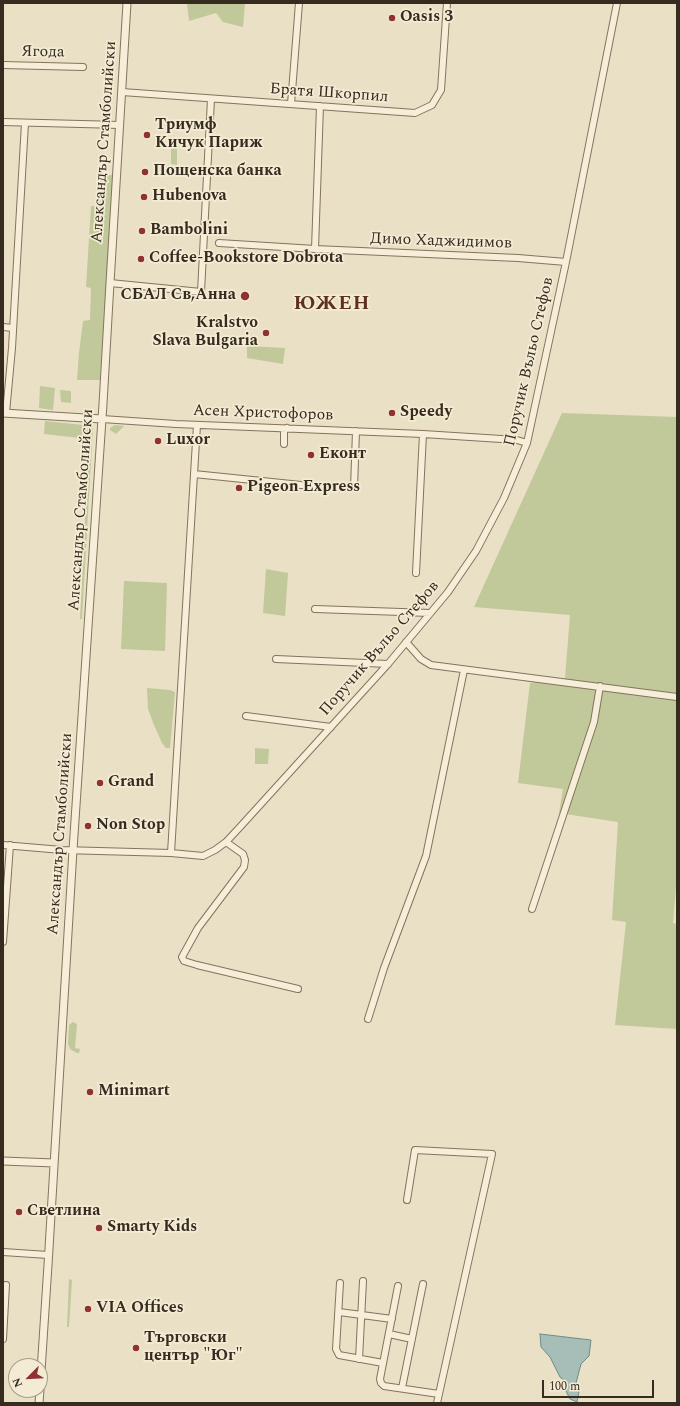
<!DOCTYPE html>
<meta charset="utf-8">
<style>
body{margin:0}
#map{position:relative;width:680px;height:1406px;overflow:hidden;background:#eae0c5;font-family:Spectral,serif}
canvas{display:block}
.frame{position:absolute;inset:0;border:4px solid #352b1f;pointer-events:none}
.north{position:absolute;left:8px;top:1358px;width:40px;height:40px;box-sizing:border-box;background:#f3ebd4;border:1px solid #a79e8c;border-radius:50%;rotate:246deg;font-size:11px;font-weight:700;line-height:16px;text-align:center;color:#352b1f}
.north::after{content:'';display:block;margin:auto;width:14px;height:18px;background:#8e3332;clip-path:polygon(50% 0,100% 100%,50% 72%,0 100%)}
.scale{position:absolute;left:542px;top:1380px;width:112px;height:18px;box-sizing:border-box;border:2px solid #352b1f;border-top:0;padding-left:5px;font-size:12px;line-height:14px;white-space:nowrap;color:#352b1f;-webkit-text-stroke:3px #f3ebd4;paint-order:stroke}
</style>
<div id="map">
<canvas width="680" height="1406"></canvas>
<div class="frame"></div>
<div class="north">N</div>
<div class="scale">100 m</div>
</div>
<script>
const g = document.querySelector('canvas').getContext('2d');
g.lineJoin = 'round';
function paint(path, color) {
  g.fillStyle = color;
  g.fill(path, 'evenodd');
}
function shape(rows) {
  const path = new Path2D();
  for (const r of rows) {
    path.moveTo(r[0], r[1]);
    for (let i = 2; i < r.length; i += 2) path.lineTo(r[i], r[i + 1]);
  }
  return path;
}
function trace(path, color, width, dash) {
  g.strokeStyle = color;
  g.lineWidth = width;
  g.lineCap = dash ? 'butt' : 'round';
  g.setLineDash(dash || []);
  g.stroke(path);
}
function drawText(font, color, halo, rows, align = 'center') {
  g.font = font + ' Spectral,serif';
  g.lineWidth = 3.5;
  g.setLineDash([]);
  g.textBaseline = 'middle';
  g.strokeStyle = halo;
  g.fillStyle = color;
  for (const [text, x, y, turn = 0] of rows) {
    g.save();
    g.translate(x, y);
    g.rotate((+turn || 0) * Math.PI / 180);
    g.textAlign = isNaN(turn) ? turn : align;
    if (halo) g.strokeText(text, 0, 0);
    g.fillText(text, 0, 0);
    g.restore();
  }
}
const green = shape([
 [187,3,245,3,243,27,223,22,216,13,189,21],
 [171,142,177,149,177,165,171,164],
 [98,174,114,175,100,380,77,380,79,353,83,321,90,320,91,288,86,287,91,206,97,206],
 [247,346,285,348,283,364,247,358],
 [40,386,55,388,53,410,39,408],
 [60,390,71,391,71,403,61,402],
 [562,413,677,417,677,875,673,923,677,924,677,1029,615,1025,626,922,612,920,618,822,559,813,563,789,518,783,530,683,565,678,570,615,474,607],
 [45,421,93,426,82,619,80,619,89,439,44,434],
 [115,425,124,426,116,434,110,430,110,428],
 [266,569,288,573,285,616,263,613],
 [124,581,167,583,165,651,121,649],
 [147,688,170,690,175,692,170,748,166,748,162,743,154,725,148,709],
 [255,748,269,749,268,764,255,764],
 [73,1022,77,1024,75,1048,80,1049,79,1053,77,1053,70,1049,68,1044,69,1025],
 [69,1279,72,1280,69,1327,67,1327]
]);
const water = shape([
 [540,1334,591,1340,589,1356,581,1364,576,1383,580,1386,577,1402,570,1399,566,1391,566,1382,560,1377,550,1357,541,1347,540,1334]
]);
const minor = shape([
 [3,65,83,67],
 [122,92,415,113,432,105,441,90,447,3],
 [291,104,299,3],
 [3,122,120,125],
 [219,243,315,249,518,258,566,262],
 [315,249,320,106],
 [110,283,201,292,211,99],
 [3,327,13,328],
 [6,413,12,348,25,123],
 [102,419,176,424,423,434,517,440,527,443],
 [284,444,284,431,287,428],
 [194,474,301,485,354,488,356,431],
 [416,573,423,434],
 [315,609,430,613],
 [406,642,421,659,431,665,677,697],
 [276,659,388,664],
 [246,716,331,727],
 [226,842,243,854,245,860,244,867,198,928,182,957,184,961,197,965,298,989],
 [3,845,62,850,171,853,203,856,215,850,226,842,240,827,388,664,448,592,476,551,504,498,527,443,566,262,617,3],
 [171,853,197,425],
 [532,909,594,722,600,686],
 [3,942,10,845],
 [368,1019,384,968,426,856,464,670],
 [407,1200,415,1150,492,1154,437,1403],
 [3,1252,48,1255],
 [340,1283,336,1349,339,1355,383,1363],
 [398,1286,380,1379,381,1383,384,1386,439,1394],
 [339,1312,392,1319],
 [389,1334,412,1339],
 [3,1339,6,1285],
 [359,1359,363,1281],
 [402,1388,423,1284]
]);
const tertiary = shape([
 [3,413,102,419],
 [3,1161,54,1163],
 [40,1386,48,1265,73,850,103,404,110,283,127,3],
 [39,1403,40,1390]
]);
const markers = [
 [392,18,4,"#8e3332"],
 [147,135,4,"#8e3332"],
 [145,172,4,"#8e3332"],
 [144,197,4,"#8e3332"],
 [142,231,4,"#8e3332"],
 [141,259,4,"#8e3332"],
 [245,296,5,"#8e3332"],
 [266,333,4,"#8e3332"],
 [392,413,4,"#8e3332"],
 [158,441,4,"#8e3332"],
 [311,455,4,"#8e3332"],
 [239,488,4,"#8e3332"],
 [100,783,4,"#8e3332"],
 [88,826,4,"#8e3332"],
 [90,1092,4,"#8e3332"],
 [19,1212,4,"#8e3332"],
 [99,1228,4,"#8e3332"],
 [88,1309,4,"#8e3332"],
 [136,1348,4,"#8e3332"]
];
const poiNames = [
 ["Oasis 3",400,18],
 ["Триумф",155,126],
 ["Кичук Париж",155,144],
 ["Пощенска банка",153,172],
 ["Hubenova",152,197],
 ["Bambolini",150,231],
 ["Coffee-Bookstore Dobrota",149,259],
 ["СБАЛ Св,Анна",236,296,"right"],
 ["Kralstvo",258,324,"right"],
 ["Slava Bulgaria",258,342,"right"],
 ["Speedy",400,413],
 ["Luxor",166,441],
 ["Еконт",319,455],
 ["Pigeon Express",247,488],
 ["Grand",108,783],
 ["Non Stop",96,826],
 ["Minimart",98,1092],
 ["Светлина",27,1212],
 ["Smarty Kids",107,1228],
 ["VIA Offices",96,1309],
 ["Търговски",144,1339],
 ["център \"Юг\"",144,1357]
];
const streetNames = [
 ["Ягода",43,53,1],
 ["Братя Шкорпил",329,94,4],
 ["Александър Стамболийски",105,142,-86],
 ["Димо Хаджидимов",441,242,2],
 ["Поручик Въльо Стефов",530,362,-77],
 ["Асен Христофоров",263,414,2],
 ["Александър Стамболийски",82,510,-86],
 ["Поручик Въльо Стефов",380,649,-49],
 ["Александър Стамболийски",61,834,-86]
];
const districtNames = [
 ["ЮЖЕН",332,305]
];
paint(green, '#c1c89a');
paint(water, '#a7beb8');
trace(water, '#6e8c85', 1);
trace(minor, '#84735d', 8);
trace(tertiary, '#84735d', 9);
trace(minor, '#f6eed8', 6);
trace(tertiary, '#f6eed8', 7);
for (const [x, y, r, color] of markers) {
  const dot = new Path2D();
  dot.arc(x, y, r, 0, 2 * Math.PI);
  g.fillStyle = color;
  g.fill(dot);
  trace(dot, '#f3ebd4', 1.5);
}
drawText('bold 16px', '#352b1f', '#f3ebd4', poiNames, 'left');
drawText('16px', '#352b1f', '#f3ebd4', streetNames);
g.letterSpacing = '1px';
drawText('bold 20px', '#5e3022', '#f3ebd4', districtNames);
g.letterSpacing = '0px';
</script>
